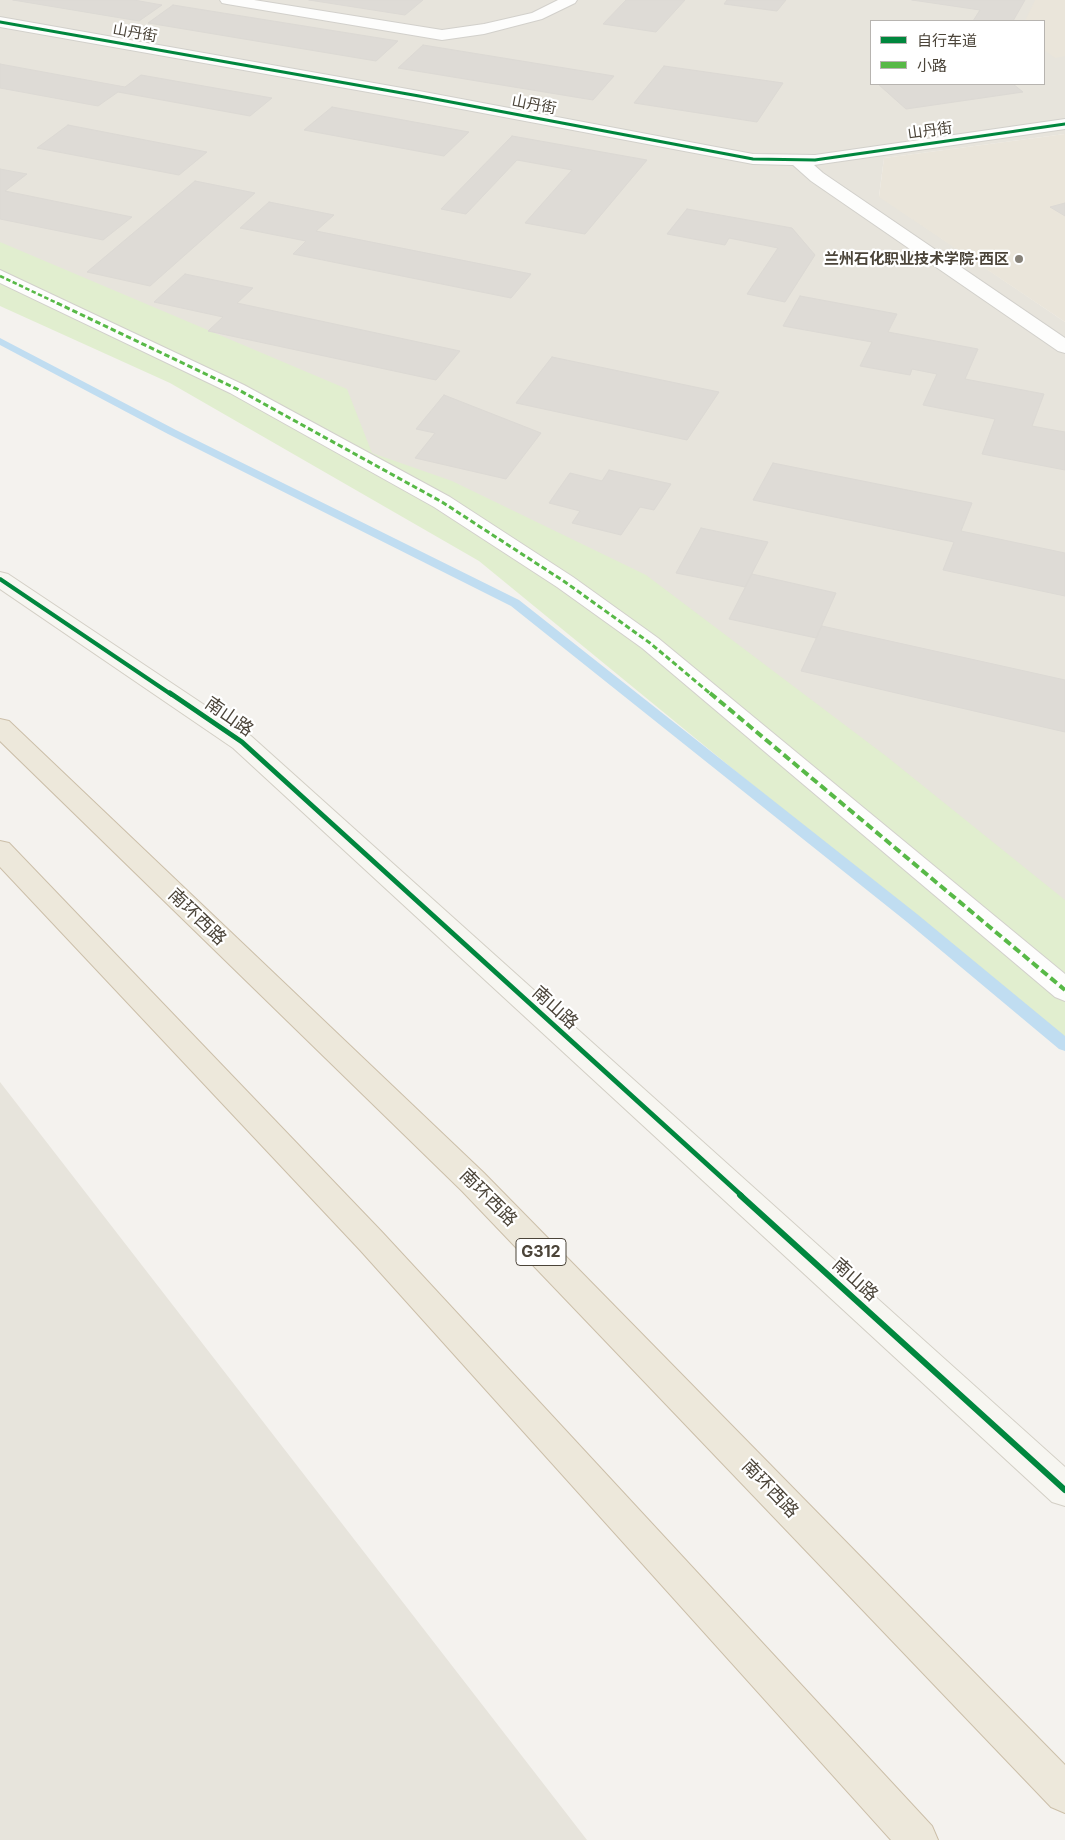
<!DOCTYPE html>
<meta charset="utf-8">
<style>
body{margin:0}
#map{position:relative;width:1065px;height:1840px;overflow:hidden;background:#f4f2ee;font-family:Inter,"Noto Sans SC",sans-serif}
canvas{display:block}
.legend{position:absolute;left:870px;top:20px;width:175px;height:65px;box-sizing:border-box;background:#fff;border:1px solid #b7b4b0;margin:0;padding:6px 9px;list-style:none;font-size:15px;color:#4b4439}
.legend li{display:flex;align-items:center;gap:10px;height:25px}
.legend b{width:25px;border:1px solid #b7b4b0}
</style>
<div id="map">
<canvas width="1065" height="1840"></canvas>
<ul class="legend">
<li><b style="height:6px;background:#00873e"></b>自行车道</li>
<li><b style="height:6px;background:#58b947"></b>小路</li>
</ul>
</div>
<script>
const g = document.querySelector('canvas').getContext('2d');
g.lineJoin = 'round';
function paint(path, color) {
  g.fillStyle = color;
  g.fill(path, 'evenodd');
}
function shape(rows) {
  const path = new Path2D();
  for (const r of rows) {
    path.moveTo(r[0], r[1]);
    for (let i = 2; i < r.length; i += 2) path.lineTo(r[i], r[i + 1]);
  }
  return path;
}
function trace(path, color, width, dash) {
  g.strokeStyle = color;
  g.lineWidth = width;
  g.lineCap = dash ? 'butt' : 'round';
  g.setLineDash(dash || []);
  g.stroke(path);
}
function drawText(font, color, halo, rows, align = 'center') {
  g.font = font + ' Inter,"Noto Sans SC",sans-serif';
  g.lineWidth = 4.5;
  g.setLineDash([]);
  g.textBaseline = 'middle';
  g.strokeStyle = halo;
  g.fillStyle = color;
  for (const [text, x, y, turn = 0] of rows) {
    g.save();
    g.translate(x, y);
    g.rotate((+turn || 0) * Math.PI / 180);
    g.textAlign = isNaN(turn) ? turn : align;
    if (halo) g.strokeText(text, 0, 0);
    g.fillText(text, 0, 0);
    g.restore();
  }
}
const residential = shape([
 [0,0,1065,0,1065,134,884,158,879,196,1065,322,1065,1033,321,414,0,267],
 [871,21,1044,21,1044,84,871,84],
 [0,1082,587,1840,0,1840]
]);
const education = shape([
 [1035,0,1065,0,1065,56,1055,58,1044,50,1044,21,1025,21],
 [1065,134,1065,322,879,197,884,158]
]);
const green = shape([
 [0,242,347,389,372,453,452,481,646,575,886,756,1065,900,1065,1041,479,561,170,383,0,306]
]);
const stream = shape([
 [0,338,176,430,519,600,917,914,1065,1036,1065,1051,1059,1049,907,922,511,606,168,434,0,345,0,338]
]);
const building = shape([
 [13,0,134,0,162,5,139,21,13,0],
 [309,0,423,0,405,15,309,0],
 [626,0,685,0,656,32,603,24,626,0],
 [727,0,786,0,777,11,724,4,727,0],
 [912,0,1025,0,1013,21,973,21,980,10,912,0],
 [173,5,398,41,376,61,148,23,173,5],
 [423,45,614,76,593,100,398,68,423,45],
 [0,64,125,87,141,75,272,98,250,116,118,92,98,106,0,88,0,64],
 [664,66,783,83,757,122,634,103,664,66],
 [878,84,1013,84,1023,92,906,109,878,84],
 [332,107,469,132,444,156,304,130,332,107],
 [68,125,207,152,179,175,37,148,68,125],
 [512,136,647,160,585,234,525,223,572,170,517,160,466,214,441,209,512,136],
 [0,169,27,174,5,191,132,217,103,240,0,219,0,169],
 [195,181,255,193,150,286,87,272,195,181],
 [269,202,334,215,316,231,531,274,511,298,293,254,306,241,240,228,269,202],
 [1065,203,1065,216,1050,207,1065,203],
 [687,209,792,228,815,255,785,302,747,294,778,248,729,238,725,245,667,234,687,209],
 [185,274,253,288,237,303,460,351,436,380,208,331,223,317,154,302,185,274],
 [800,296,897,314,888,332,978,349,965,379,1044,394,1032,426,1065,432,1065,470,982,454,995,419,923,405,937,374,912,369,910,375,860,366,872,342,783,326,800,296],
 [552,357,719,392,687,440,516,403,552,357],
 [444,395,541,433,506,479,415,458,435,433,416,429,444,395],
 [773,463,972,503,961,531,1065,553,1065,596,943,570,954,542,753,500,773,463],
 [609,470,671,484,654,510,640,507,621,535,572,523,580,511,549,503,570,473,602,481,609,470],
 [701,528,768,542,745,587,676,573,701,528],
 [752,574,836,593,816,638,729,619,752,574],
 [822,626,1065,680,1065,732,801,671,822,626]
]);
const street = shape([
 [220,0,254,0,442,30,484,24,532,13,558,0,577,0,575,3,542,19,484,34,442,40,227,4,222,3,220,0],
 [0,17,419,91,753,154,815,155,1065,119,1065,129,814,165,823,173,1065,338,1065,353,1058,351,811,181,793,165,753,164,419,101,0,27,0,17],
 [0,270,244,385,450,497,573,577,658,638,1065,974,1065,1001,1055,997,642,648,557,587,434,507,230,393,0,283,0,270]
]);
const secondary = shape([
 [0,572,8,574,251,736,1065,1467,1065,1506,1052,1502,233,748,0,589,0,572]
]);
const highway = shape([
 [0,719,9,721,484,1173,1065,1765,1065,1813,1051,1807,462,1191,0,741,0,719],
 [0,841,9,843,382,1232,932,1826,938,1840,891,1840,360,1250,0,867,0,841]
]);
const quietFar2 = shape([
 [0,276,59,304]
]);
const quietFar1 = shape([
 [57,303,237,389,442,502,565,582,650,643,712,695]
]);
const quiet = shape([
 [710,693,1065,990]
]);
const cyclewayFar3 = shape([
 [0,22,419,96,753,159,815,160,1065,124]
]);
const cyclewayFar2 = shape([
 [0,579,172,695]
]);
const cyclewayFar1 = shape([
 [170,693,242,742,742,1196]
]);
const cycleway = shape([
 [740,1195,1065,1490]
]);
const markers = [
 [1019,259,5,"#868178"]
];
const farStreetnames = [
 ["山丹街",135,33,10],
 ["山丹街",534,105,11],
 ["山丹街",930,131,-8]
];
const farPoinames = [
 ["兰州石化职业技术学院·西区",1009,259]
];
const shields = [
 [541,1252,50]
];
const shieldNames = [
 ["G312",541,1252]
];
const streetNames = [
 ["南山路",229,717,35],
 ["南环西路",197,917,44],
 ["南山路",555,1008,42],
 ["南环西路",488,1198,45],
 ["南山路",855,1280,42],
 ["南环西路",770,1489,46]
];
paint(residential, '#e7e4dc');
paint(education, '#eae5da');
paint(green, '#e1eecf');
paint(stream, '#c0ddf1');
paint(building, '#dedbd6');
trace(building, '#dcd9d4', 1);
trace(street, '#d2d0cb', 2);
trace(secondary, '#d3cfc5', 2);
trace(highway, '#ccbfa9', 2);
paint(street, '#fdfdfc');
paint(secondary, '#f7f6f1');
paint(highway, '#ede8db');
trace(quietFar2, '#58b947', 2.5, [4.5, 2.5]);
trace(quietFar1, '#58b947', 3, [5.5, 3]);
trace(quiet, '#58b947', 4, [8, 4]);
trace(cyclewayFar3, '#00873e', 3);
trace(cyclewayFar2, '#00873e', 4);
trace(cyclewayFar1, '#00873e', 5);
trace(cycleway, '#00873e', 6);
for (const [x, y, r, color] of markers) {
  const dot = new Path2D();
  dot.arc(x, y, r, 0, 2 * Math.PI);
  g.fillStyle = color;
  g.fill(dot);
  trace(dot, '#fff', 2);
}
drawText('15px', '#4b4439', '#fff', farStreetnames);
drawText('bold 15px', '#4b4439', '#fff', farPoinames, 'right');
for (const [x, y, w] of shields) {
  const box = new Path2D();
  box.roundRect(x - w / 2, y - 13.5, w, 27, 4);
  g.fillStyle = '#fff';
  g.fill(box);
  trace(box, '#4b4439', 1);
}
drawText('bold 16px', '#4b4439', null, shieldNames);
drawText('18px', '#4b4439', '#fff', streetNames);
</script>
